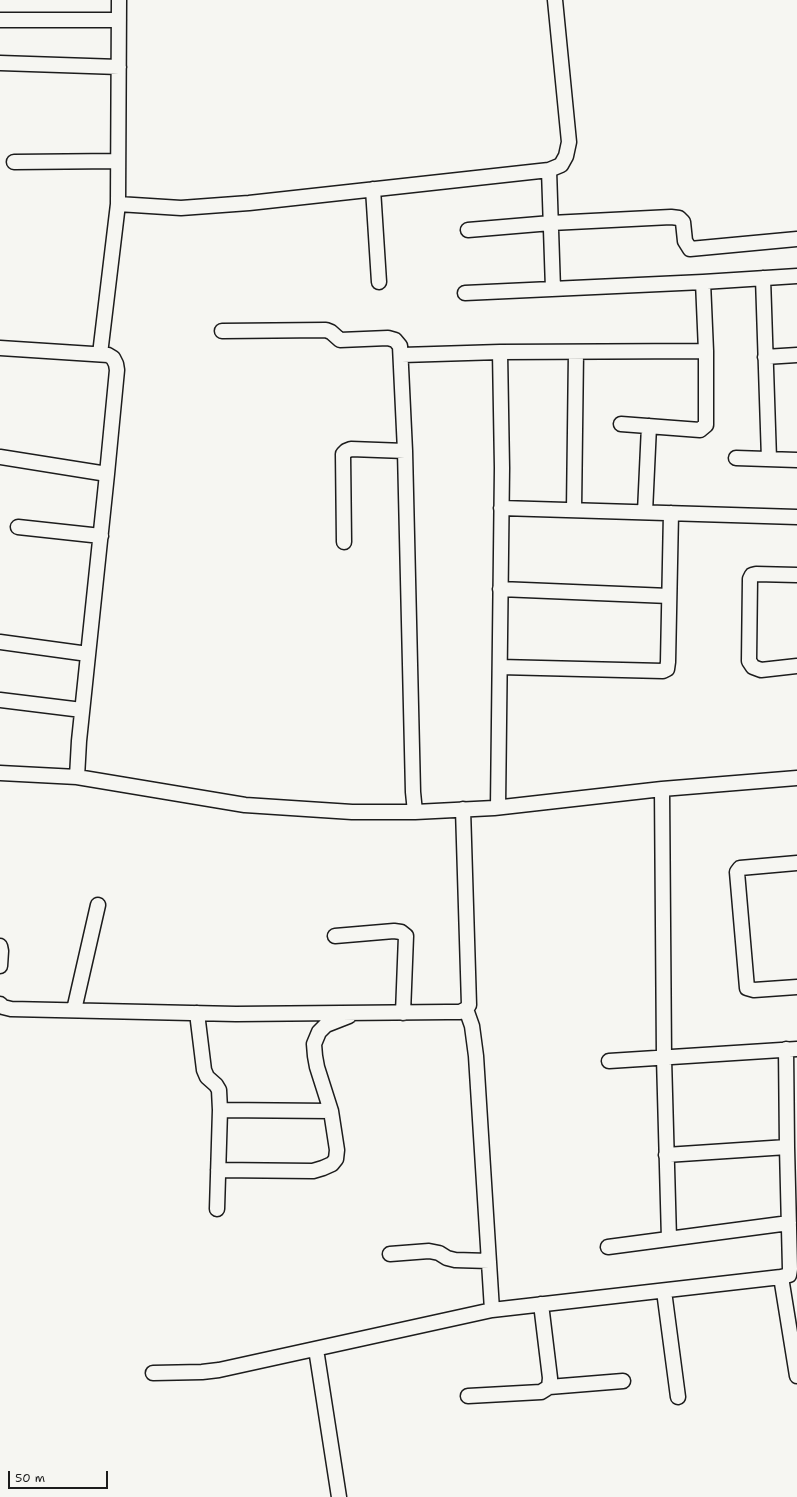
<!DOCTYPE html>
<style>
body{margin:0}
#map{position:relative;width:797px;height:1497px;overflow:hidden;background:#f6f6f2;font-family:"Shantell Sans",sans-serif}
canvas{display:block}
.scale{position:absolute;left:8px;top:1471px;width:100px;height:18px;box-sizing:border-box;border:2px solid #1c1c1c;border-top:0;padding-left:5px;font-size:12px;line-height:14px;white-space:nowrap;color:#1c1c1c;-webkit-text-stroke:3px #f6f6f2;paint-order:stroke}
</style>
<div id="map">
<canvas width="797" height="1497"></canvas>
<div class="scale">50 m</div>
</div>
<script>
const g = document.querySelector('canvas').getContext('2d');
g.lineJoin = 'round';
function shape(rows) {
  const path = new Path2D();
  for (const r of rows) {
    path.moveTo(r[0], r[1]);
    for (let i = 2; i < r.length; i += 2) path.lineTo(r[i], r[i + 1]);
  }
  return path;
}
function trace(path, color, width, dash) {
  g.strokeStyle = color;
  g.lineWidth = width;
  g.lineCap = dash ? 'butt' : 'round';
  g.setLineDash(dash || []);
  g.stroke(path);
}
const street = shape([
 [119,0,118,204,181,208,249,203,549,170,561,165,566,156,569,142,555,0],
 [0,20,119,20],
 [0,63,119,67],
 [14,162,118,161],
 [549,170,553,289],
 [373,189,379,282],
 [468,230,551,223,671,217,679,218,683,222,685,241,690,249,797,239],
 [763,278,769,459],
 [465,293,703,282,797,276],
 [222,331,326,330,331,332,340,340,388,338,395,340,400,346,405,451,413,792,415,812],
 [0,348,108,355,113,358,116,364,117,370,107,474,79,741,77,777],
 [100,354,118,204],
 [402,355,500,352,706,351],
 [765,357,797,355],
 [621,424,700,430,706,425,706,351,703,282],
 [0,457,107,474],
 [736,458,797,460],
 [501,508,797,517],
 [574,510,576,352],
 [645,512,649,426],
 [18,527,101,536],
 [344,542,343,454,346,451,351,449,405,451],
 [797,575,756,574,752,575,750,579,749,661,753,667,761,670,797,666],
 [500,589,669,596],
 [0,642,88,654],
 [500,667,663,671,667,669,668,662,671,513],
 [0,700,82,710],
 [0,773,77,777,245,805,352,812,415,812,494,808,662,789,797,778],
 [662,789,664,1058,669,1239],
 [498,807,502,468,500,352],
 [797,863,740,868,737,872,747,988,754,990,797,987],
 [335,936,394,931,401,932,406,936,403,1013],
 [0,946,1,951,0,966],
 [0,1004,3,1007,11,1009,236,1014,447,1012,460,1012,466,1009,469,1005,463,809],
 [466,1009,472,1026,476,1056,492,1310],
 [74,1010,98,905],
 [197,1013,204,1070,207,1077,216,1085,219,1090,220,1110,217,1209],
 [609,1061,797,1049],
 [220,1110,331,1111],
 [666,1155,787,1147],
 [218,1170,313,1171,323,1168,332,1164,336,1159,337,1150,331,1111,317,1067,315,1056,314,1044,319,1032,326,1025,349,1016],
 [608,1247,789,1223],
 [390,1254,429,1251,439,1253,447,1258,455,1260,489,1261],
 [781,1277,797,1376],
 [664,1291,678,1397],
 [316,1349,339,1497],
 [153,1373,202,1372,219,1370,492,1310,781,1277,789,1275,790,1269,787,1147,786,1049],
 [549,1387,623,1381],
 [468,1396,541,1392,549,1387,550,1378,541,1304]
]);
trace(street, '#1c1c1c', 17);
trace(street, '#f6f6f2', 14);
</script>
